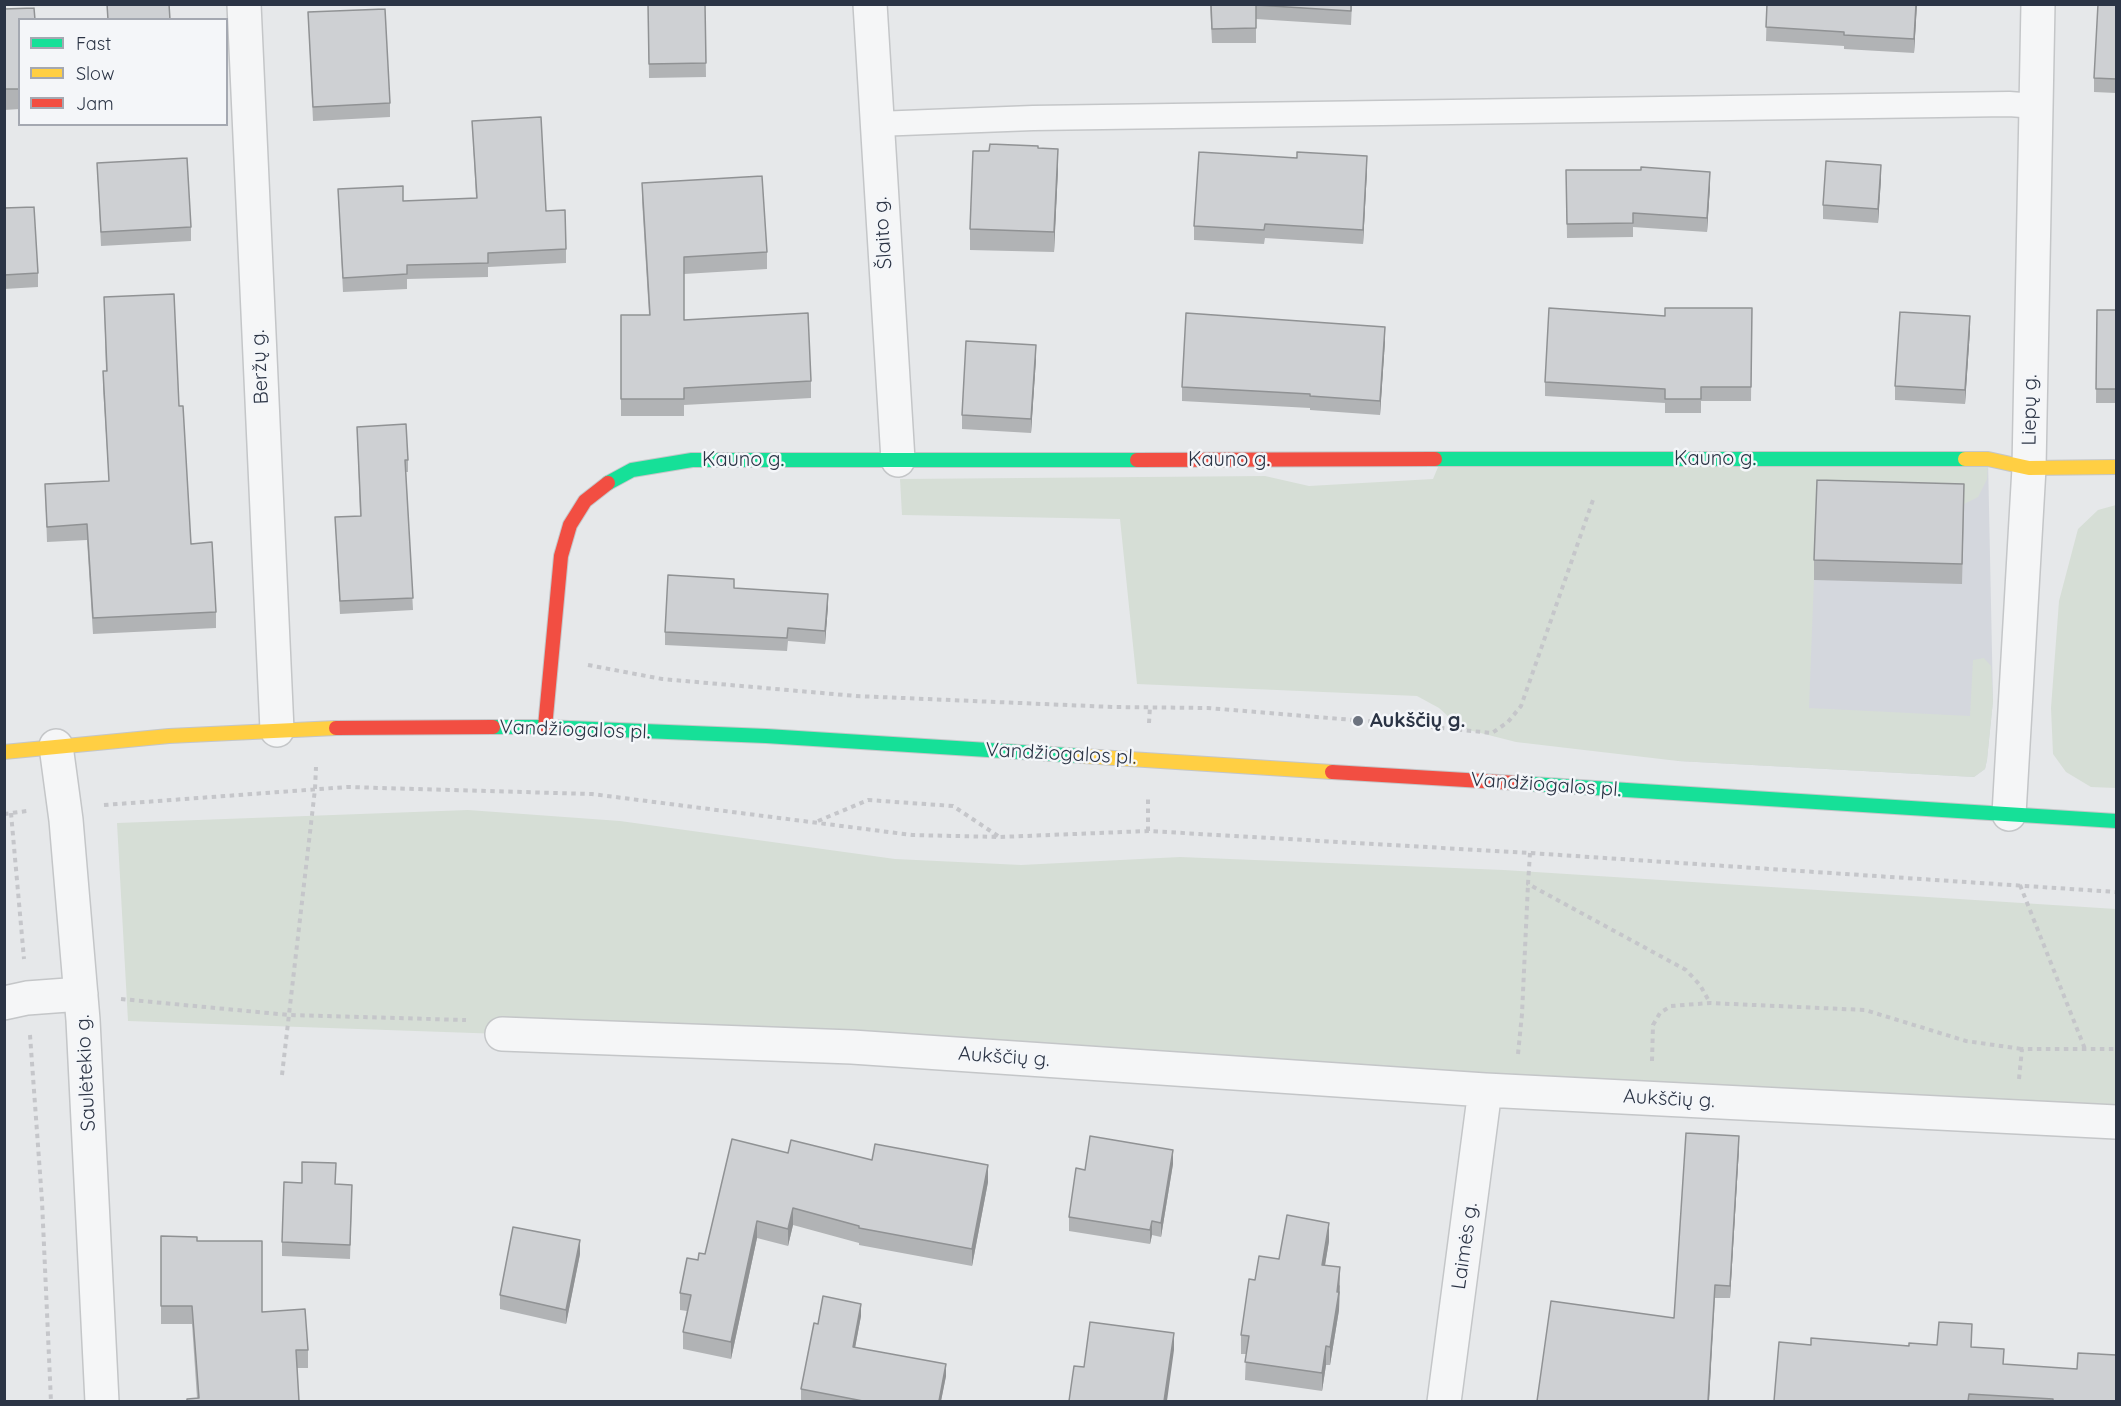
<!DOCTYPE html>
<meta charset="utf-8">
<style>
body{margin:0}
#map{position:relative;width:2121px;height:1406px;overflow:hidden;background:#e6e8ea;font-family:Quicksand,sans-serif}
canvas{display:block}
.frame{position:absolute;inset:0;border:6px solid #2b3445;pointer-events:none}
.legend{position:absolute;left:18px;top:18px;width:210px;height:108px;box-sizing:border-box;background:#f4f6f9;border:2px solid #a4a8b1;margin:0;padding:8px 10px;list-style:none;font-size:18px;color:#2b3445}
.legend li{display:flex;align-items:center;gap:12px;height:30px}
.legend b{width:30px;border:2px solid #a4a8b1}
</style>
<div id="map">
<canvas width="2121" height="1406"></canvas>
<div class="frame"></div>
<ul class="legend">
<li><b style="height:8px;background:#16e098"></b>Fast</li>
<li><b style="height:8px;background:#ffcf43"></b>Slow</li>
<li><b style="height:8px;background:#f24e42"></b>Jam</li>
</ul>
</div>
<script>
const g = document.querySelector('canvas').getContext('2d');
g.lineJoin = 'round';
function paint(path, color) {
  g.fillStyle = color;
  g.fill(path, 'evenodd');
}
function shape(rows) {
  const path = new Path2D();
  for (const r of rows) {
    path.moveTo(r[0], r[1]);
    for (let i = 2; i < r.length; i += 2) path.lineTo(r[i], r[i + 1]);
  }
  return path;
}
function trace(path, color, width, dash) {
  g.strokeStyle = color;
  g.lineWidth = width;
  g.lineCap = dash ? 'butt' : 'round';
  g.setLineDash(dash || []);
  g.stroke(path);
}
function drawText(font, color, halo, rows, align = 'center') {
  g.font = font + ' Quicksand,sans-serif';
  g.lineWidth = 5;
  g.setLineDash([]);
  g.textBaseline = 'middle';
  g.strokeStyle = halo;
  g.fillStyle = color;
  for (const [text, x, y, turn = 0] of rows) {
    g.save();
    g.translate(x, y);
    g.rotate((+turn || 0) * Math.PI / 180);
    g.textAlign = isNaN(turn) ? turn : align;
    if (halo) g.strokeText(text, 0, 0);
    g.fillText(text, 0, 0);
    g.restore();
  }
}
const built = shape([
 [1632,459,1988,459,1993,701,1987,760,1985,769,1974,777,1678,761]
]);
const green = shape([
 [1988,459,1987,479,1978,497,1964,504,1817,500,1809,708,1970,716,1973,660,1984,658,1991,666,1993,701,1987,760,1985,769,1974,777,1678,761,1516,742,1461,728,1439,708,1417,696,1137,684,1120,519,902,515,900,479,1265,476,1309,486,1433,479,1441,460],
 [2116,505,2116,788,2091,787,2066,772,2053,754,2051,708,2059,601,2078,529,2098,510],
 [468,810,620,821,895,859,1021,865,1180,857,1504,870,2116,909,2116,1122,502,1034,128,1021,117,823]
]);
const path = shape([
 [588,665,662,679,856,696,1113,707,1208,708,1402,724,1492,733,1508,722,1521,706,1594,497],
 [1149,723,1150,706],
 [104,805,347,787,592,794,912,835,1000,837,1148,831,1530,853,2116,892],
 [11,813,24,959],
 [4,814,27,811],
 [818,821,868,800,953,806,998,836],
 [1148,831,1148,799],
 [1530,853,1528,884,1686,970,1700,985,1710,1003],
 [2020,885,2085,1049],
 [121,999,289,1015,466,1020],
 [30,1035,42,1201,51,1402],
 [1518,1054,1522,1014,1528,884],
 [1652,1061,1653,1025,1660,1013,1671,1006,1710,1003,1865,1010,1966,1041,2022,1049],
 [282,1075,315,789,316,767],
 [2019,1079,2022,1049,2116,1049]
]);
const lane = shape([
 [876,124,1033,118,2009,104,2036,106]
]);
const street = shape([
 [244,4,277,730],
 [870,4,898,460],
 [56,746,66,820,83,1020,102,1402],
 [2009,814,2029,468,2038,4],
 [4,1003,27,998,81,994],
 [502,1034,852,1047,1485,1090,2116,1122],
 [1444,1402,1485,1090]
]);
const fast = shape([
 [1435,459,1965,459],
 [608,483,632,470,692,460,1137,460],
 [493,727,545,727,766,736,1083,756],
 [1516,783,2116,821]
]);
const slow = shape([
 [1965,459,1988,459,2029,468,2116,467],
 [4,752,169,736,336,728],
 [1083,756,1332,772]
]);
const jam = shape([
 [1137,460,1435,459],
 [545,727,561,556,570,525,585,501,608,483],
 [336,728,493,727],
 [1332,772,1516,783]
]);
const wall = shape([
 [648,4,705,4,706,77,649,78],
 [1210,4,1352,4,1351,25,1256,19,1256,43,1212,43],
 [1767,4,1917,4,1914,53,1844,49,1844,46,1766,41],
 [2116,5,2116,93,2094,92,2094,78],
 [4,9,20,20,20,109,4,110],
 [308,12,390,103,390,117,313,121],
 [472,121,546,211,566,249,566,263,488,267,488,277,407,279,407,289,343,292,338,189,403,201,476,198],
 [1038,148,1058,169,1054,252,970,250,970,229,989,151],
 [97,163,191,227,191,241,101,246],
 [1367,170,1363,244,1265,238,1264,244,1194,240,1194,226],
 [1566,170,1710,186,1707,232,1633,227,1633,237,1567,238],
 [1881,179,1878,223,1823,219,1823,205],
 [642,183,767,252,767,269,684,274,684,320,811,381,811,398,684,405,684,416,621,416,621,315,649,315,642,200],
 [4,208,38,273,38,287,4,289],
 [104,297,179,406,191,544,216,612,216,628,93,634,87,540,47,542,45,484,109,481,103,387,103,371,106,371],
 [1752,308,1751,401,1701,401,1701,413,1665,413,1665,403,1545,396,1545,382,1665,316],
 [2097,310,2116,310,2116,403,2096,403],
 [1970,330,1965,404,1895,400,1895,386],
 [1385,341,1380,415,1310,410,1310,408,1182,401,1182,387],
 [1036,359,1031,433,962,429,962,415],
 [357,427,408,460,408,472,406,472,413,610,340,614,335,517,360,516],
 [1964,504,1962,584,1814,580,1814,560],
 [734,588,828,606,825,644,788,641,787,651,665,645,665,632],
 [1739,1148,1730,1298,1715,1298,1709,1401,1537,1401,1674,1318],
 [788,1153,872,1160,988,1182,972,1266,859,1245,859,1243,793,1225,788,1246,757,1238,731,1359,683,1349,683,1332,687,1311,680,1310,680,1293,698,1260,705,1254],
 [1173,1164,1161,1237,1152,1235,1150,1244,1069,1231,1069,1217,1085,1170],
 [336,1184,352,1199,350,1259,282,1256,282,1242],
 [161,1236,197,1241,262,1312,308,1350,308,1368,297,1368,299,1401,197,1398,192,1324,161,1324],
 [1329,1241,1325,1265,1340,1286,1339,1310,1330,1365,1326,1365,1322,1391,1245,1380,1246,1354,1241,1354,1241,1335,1255,1280,1279,1259],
 [580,1254,566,1324,500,1309,500,1295],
 [861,1316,855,1347,946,1376,941,1401,801,1401,801,1389,818,1324],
 [1811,1345,1972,1347,2004,1364,2077,1369,2116,1401,1774,1401]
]);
const shadedWall = shape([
 [1916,4,1917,4,1914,53,1914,39],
 [1058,149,1058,169,1054,252,1054,232],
 [1367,156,1367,170,1363,244,1363,230],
 [1881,165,1881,179,1878,223,1878,209],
 [1710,172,1710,186,1707,232,1707,218],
 [1970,316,1970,330,1965,404,1965,390],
 [1385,327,1385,341,1380,415,1380,401],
 [1036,345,1036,359,1031,433,1031,419],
 [828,594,828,606,825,644,825,631],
 [1739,1136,1739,1148,1730,1298,1730,1286],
 [1173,1150,1173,1164,1161,1237,1161,1223],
 [988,1165,988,1182,972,1266,972,1249],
 [793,1208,793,1225,788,1246,788,1229],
 [757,1221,757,1238,731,1359,731,1342],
 [1152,1221,1152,1235,1150,1244,1150,1230],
 [1329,1223,1329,1241,1322,1283,1322,1265],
 [580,1240,580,1254,566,1324,566,1310],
 [1340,1267,1339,1310,1330,1365,1330,1347],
 [1715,1285,1709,1401,1708,1401],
 [861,1304,861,1316,853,1359,853,1347],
 [1174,1333,1174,1350,1167,1401,1164,1401],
 [1326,1346,1326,1365,1322,1391,1322,1373],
 [946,1364,946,1376,941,1401,939,1401]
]);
const building = shape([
 [107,4,169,4,170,20,108,20,107,4],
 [648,4,705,4,706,63,649,64,648,4],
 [1211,4,1351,4,1351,11,1256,5,1256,28,1212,29,1211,4],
 [1767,4,1916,4,1914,39,1844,35,1844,32,1766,27,1767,4],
 [2098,4,2116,5,2116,79,2094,78,2098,4],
 [34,8,35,20,20,20,20,89,4,89,4,9,34,8],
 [385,9,390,103,313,107,308,12,385,9],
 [541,117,546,211,565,210,566,249,488,253,488,263,407,265,407,274,343,278,338,189,403,186,403,201,477,198,472,121,541,117],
 [990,144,1038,146,1038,148,1058,149,1054,232,970,229,973,151,989,151,990,144],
 [1199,152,1297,158,1297,152,1367,156,1363,230,1265,224,1264,230,1194,226,1199,152],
 [187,158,191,227,101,232,97,163,187,158],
 [1826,161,1881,165,1878,209,1823,205,1826,161],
 [1641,167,1710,172,1707,218,1633,213,1633,223,1567,224,1566,170,1641,170,1641,167],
 [762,176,767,252,684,257,684,320,808,313,811,381,684,388,684,399,621,399,621,315,650,315,642,183,762,176],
 [34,207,38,273,4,275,4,208,34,207],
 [174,294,179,406,183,406,191,544,212,542,216,612,93,618,87,524,47,527,45,484,109,481,103,371,107,371,104,297,174,294],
 [1549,308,1665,316,1665,308,1752,308,1751,387,1701,387,1701,399,1665,399,1665,389,1545,382,1549,308],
 [2097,310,2116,310,2116,389,2096,389,2097,310],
 [1900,312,1970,316,1965,390,1895,386,1900,312],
 [1186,313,1385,327,1380,401,1310,396,1310,394,1182,387,1186,313],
 [966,341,1036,345,1031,419,962,415,966,341],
 [406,424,408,460,405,460,413,598,340,601,335,517,361,516,357,427,406,424],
 [1817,480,1964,484,1962,564,1814,560,1817,480],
 [668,575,734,579,734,588,828,594,825,631,788,628,787,638,665,632,668,575],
 [1686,1133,1739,1136,1730,1286,1715,1285,1708,1401,1537,1401,1551,1301,1674,1318,1686,1133],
 [1090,1136,1173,1150,1161,1223,1152,1221,1150,1230,1069,1217,1076,1168,1085,1170,1090,1136],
 [732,1139,788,1153,791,1140,872,1160,875,1144,988,1165,972,1249,859,1228,859,1226,793,1208,788,1229,757,1221,731,1342,683,1332,691,1295,680,1293,687,1258,698,1260,699,1253,705,1254,732,1139],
 [302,1162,336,1163,335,1184,352,1185,350,1245,282,1242,284,1182,302,1183,302,1162],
 [1287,1215,1329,1223,1322,1265,1340,1267,1337,1292,1339,1292,1330,1347,1326,1346,1322,1373,1245,1362,1249,1336,1241,1335,1249,1279,1255,1280,1259,1256,1279,1259,1287,1215],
 [513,1227,580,1240,566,1310,500,1295,513,1227],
 [161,1236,197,1237,197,1241,262,1241,262,1312,305,1309,308,1350,296,1350,299,1401,187,1401,187,1399,199,1398,192,1306,161,1306,161,1236],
 [823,1296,861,1304,853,1347,946,1364,939,1401,863,1401,801,1389,814,1323,818,1324,823,1296],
 [1090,1322,1174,1333,1164,1401,1069,1401,1074,1366,1084,1367,1090,1322],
 [1939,1322,1972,1324,1971,1347,2004,1349,2003,1364,2077,1369,2078,1353,2116,1355,2116,1401,2053,1401,2053,1399,1969,1394,1968,1401,1774,1401,1779,1342,1811,1345,1811,1338,1909,1346,1909,1343,1937,1345,1939,1322]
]);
const markers = [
 [1358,721,6,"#6c737f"]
];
const streetNames = [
 ["Šlaito g.",883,233,-94],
 ["Beržų g.",260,367,-93],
 ["Liepų g.",2030,410,-89],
 ["Kauno g.",1715,459],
 ["Kauno g.",743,460],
 ["Kauno g.",1229,460],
 ["Vandžiogalos pl.",575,730,2],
 ["Vandžiogalos pl.",1061,754,3],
 ["Vandžiogalos pl.",1546,785,4],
 ["Aukščių g.",1004,1057,4],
 ["Saulėtekio g.",86,1073,-93],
 ["Aukščių g.",1669,1099,3],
 ["Laimės g.",1465,1246,-82]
];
const poiNames = [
 ["Aukščių g.",1370,721]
];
paint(built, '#d4d7dd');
paint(green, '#d6ded6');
trace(lane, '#c4c6c8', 27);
trace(street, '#c4c6c8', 36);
trace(fast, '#c4c6c8', 16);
trace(slow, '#c4c6c8', 16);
trace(jam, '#c4c6c8', 16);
trace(path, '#c5c6ca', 4, [4.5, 4.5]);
trace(lane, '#f5f6f7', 24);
trace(street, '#f5f6f7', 33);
trace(fast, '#16e098', 14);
trace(slow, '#ffcf43', 14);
trace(jam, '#f24e42', 14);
paint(wall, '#b1b3b5');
paint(shadedWall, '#909294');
paint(building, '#ced0d3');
trace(building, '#909294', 1.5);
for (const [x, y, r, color] of markers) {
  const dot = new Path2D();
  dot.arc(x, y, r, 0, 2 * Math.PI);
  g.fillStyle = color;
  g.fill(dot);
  trace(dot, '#f4f6f9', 2);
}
drawText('20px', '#2b3445', '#f4f6f9', streetNames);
drawText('bold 20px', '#2b3445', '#f4f6f9', poiNames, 'left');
</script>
